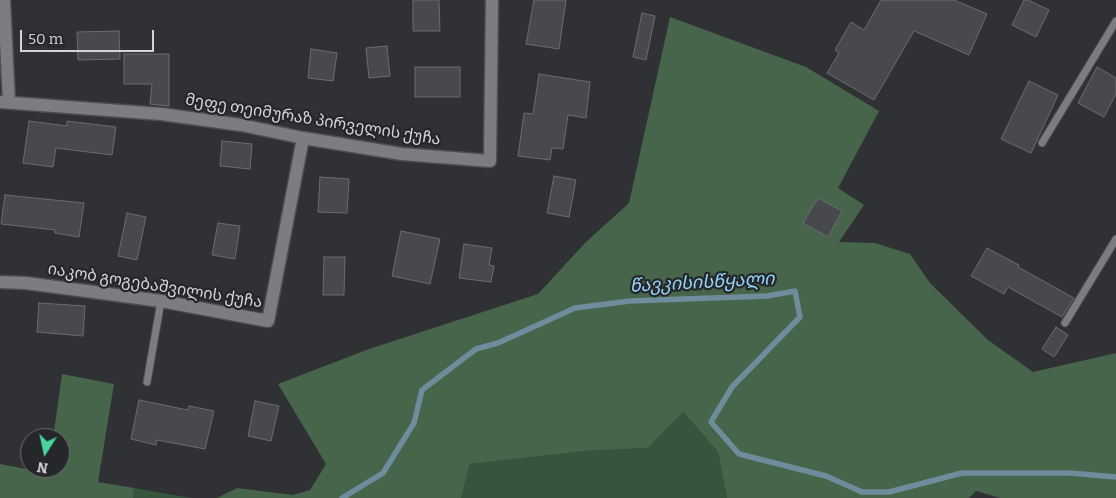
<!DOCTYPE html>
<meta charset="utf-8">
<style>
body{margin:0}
#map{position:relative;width:1116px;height:498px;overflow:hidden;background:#303134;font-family:Bitter,serif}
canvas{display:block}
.north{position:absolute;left:20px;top:428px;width:50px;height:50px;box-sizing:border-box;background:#26272a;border:1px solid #6b6c6f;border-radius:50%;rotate:190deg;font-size:14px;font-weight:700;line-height:20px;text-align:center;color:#d3d4d6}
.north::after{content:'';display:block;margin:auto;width:18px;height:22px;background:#47d49e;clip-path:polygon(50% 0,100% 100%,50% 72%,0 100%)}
.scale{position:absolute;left:20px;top:30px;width:134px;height:22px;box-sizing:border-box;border:2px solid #d3d4d6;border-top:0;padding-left:6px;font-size:15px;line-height:18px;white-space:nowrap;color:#d3d4d6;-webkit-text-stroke:4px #26272a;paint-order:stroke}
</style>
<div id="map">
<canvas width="1116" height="498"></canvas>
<div class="north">N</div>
<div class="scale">50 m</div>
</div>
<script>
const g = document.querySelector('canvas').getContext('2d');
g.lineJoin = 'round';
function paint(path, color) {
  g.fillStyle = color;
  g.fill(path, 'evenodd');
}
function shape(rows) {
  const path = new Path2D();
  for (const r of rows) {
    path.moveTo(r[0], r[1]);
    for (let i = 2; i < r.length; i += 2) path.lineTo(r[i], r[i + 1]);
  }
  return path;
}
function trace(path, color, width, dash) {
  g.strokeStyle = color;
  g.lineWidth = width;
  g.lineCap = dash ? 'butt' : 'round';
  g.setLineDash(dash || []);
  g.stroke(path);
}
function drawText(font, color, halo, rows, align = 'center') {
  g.font = font + ' Bitter,"Noto Sans Georgian",serif';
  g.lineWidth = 4.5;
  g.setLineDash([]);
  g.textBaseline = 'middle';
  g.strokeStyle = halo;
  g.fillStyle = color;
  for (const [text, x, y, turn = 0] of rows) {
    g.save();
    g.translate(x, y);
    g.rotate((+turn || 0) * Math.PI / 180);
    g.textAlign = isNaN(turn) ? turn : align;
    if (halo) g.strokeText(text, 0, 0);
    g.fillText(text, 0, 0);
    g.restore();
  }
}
const green = shape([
 [683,412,718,452,727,498,461,498,470,464,585,451,648,448],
 [134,488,191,498,133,498]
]);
const forest = shape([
 [670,17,806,67,879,111,838,188,864,205,839,242,875,243,910,254,930,283,988,340,1033,372,1116,353,1116,498,1000,498,976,491,969,498,727,498,718,452,683,412,648,448,585,451,470,464,461,498,217,498,237,488,293,495,310,490,326,464,278,384,369,349,538,294,586,242,629,203],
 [62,374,114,384,98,482,134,488,133,498,0,498,0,464,47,473,48,468,60,468,60,438,53,438]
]);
const stream = shape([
 [342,498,383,473,414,423,422,390,476,349,498,343,575,308,630,301,767,296,795,291,800,317,732,387,711,422,739,454,826,476,862,492,889,492,962,473,1070,473,1116,477]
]);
const building = shape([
 [413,0,439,0,440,31,413,31,413,0],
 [534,0,566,0,559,49,526,44,534,0],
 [881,0,954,0,987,14,969,55,914,31,874,100,827,73,839,53,835,50,851,22,864,30,881,0],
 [1024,0,1028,0,1049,10,1036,37,1012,25,1024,0],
 [642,13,655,16,646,60,633,57,642,13],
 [119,31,120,59,78,60,77,32,119,31],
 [387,46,390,76,369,78,366,48,387,46],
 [311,49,337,53,333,81,308,78,311,49],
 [124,54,169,54,169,106,150,104,152,84,124,84,124,54],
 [415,67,460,67,460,97,415,97,415,67],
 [1097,67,1116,78,1116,94,1104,117,1078,103,1097,67],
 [539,74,590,82,586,118,568,115,563,149,552,148,550,160,518,156,524,113,533,114,539,74],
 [1029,81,1058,95,1031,153,1001,139,1029,81],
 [29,121,67,126,67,121,116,127,112,155,56,148,53,167,23,163,29,121],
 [222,141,252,144,250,169,220,166,222,141],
 [554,176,576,180,569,217,547,213,554,176],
 [320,177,349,179,347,213,318,212,320,177],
 [5,195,84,203,79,237,55,233,55,230,1,224,5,195],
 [818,198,842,211,828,237,803,223,818,198],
 [127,213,146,217,137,260,118,256,127,213],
 [218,223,240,226,235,259,212,255,218,223],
 [401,231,440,239,430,284,392,276,401,231],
 [464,244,492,248,489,265,494,266,491,282,459,278,464,244],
 [987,248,1019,265,1018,267,1074,298,1062,317,1008,287,1004,294,971,276,987,248],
 [324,257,345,257,344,295,323,295,324,257],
 [39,303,85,306,83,336,37,332,39,303],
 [1056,327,1068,335,1054,357,1042,349,1056,327],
 [139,400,188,410,189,406,214,411,205,449,157,440,156,445,131,439,139,400],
 [255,401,279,406,271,441,248,436,255,401]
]);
const service = shape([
 [1042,143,1116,21],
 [1065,323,1116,239],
 [147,382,161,301]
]);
const minor = shape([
 [4,0,9,102],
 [0,102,161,114,241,125,303,138,402,154,490,161,492,0],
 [0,282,26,283,161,301,268,321,303,138]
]);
const streetNames = [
 ["მეფე თეიმურაზ პირველის ქუჩა",313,120,9],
 ["იაკობ გოგებაშვილის ქუჩა",155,286,9]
];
const waterNames = [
 ["წავკისისწყალი",702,283,-3]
];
paint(green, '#37553c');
paint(forest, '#46654a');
trace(stream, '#708b9b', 5.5);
paint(building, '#48494c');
trace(building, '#6b6c6f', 1);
trace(service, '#4c4d50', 9);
trace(minor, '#4c4d50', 15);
trace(service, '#7c7d81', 7);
trace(minor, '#7c7d81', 12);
drawText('16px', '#d3d4d6', '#26272a', streetNames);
drawText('italic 18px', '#93d7fc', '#26272a', waterNames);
</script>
